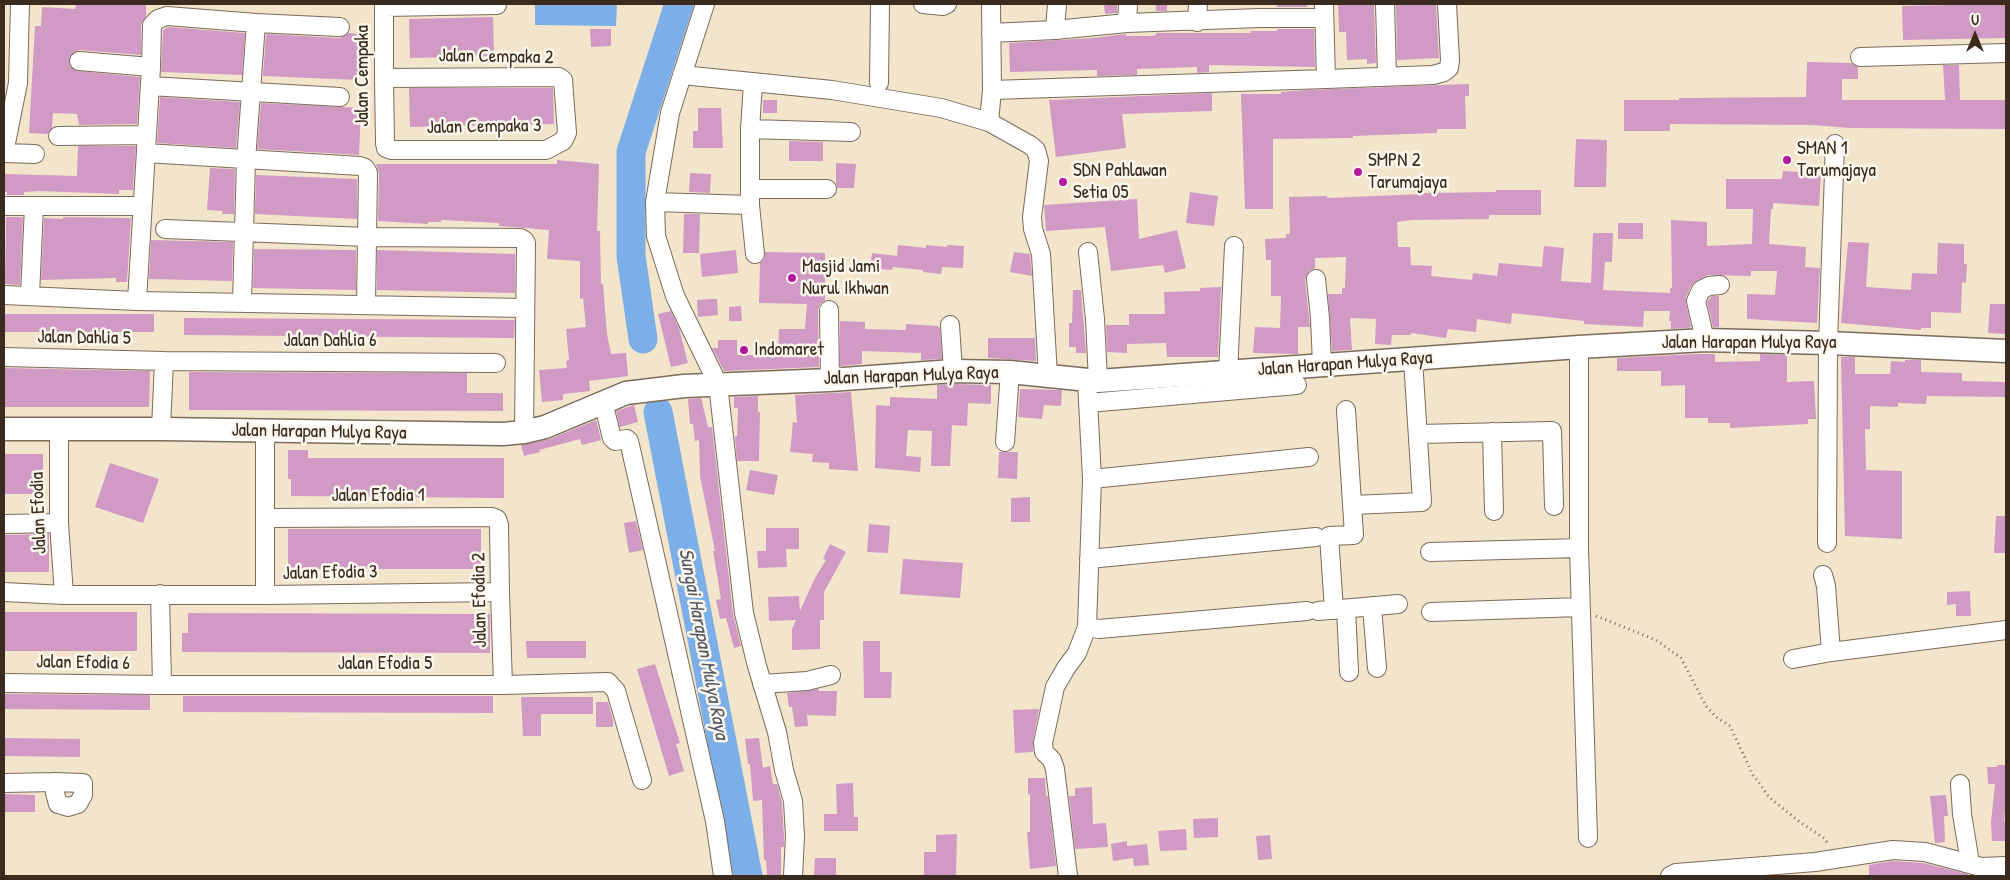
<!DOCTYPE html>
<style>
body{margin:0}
#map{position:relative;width:2010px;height:880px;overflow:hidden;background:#f2e5cb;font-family:"Patrick Hand",sans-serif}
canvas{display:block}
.frame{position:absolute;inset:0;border:5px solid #3b2a1e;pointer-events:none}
.north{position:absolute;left:1950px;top:10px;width:50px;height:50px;-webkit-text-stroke:4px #fbf7ec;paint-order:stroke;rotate:0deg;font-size:14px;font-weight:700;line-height:20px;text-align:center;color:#3b2a1e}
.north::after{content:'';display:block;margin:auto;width:18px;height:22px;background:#3b2a1e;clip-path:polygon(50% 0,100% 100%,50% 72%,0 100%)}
</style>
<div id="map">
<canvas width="2010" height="880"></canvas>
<div class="frame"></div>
<div class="north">U</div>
</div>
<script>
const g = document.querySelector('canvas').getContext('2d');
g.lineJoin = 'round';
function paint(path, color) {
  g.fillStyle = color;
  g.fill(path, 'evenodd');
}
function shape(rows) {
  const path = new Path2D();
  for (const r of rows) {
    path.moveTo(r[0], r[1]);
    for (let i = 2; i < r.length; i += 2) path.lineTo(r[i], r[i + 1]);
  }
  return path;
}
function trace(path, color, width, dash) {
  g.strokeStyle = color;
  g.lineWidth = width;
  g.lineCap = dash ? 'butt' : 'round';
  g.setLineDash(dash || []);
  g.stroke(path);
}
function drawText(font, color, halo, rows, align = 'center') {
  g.font = font + ' "Patrick Hand",sans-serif';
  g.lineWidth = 5;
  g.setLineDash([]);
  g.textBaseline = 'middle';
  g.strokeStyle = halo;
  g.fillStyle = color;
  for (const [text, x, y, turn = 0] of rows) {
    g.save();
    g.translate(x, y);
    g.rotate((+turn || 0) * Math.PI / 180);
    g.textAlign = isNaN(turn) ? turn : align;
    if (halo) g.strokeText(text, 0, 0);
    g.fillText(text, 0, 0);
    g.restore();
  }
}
const water = shape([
 [535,4,617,4,616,26,535,25]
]);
const river = shape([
 [643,339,631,256,631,152,679,4],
 [658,412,748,876]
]);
const building = shape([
 [76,4,146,4,146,16,141,25,141,55,79,50,71,55,69,60,70,66,78,71,140,77,137,124,79,125,77,114,53,113,52,128,48,134,29,133,35,26,41,26,42,7,75,9],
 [1104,4,1117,4,1117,13,1105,14],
 [1156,4,1167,4,1167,11,1156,11],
 [1277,4,1307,4,1307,7,1277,7],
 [1338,4,1374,4,1376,63,1367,64,1367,59,1347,60,1346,32,1339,32],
 [1396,4,1436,4,1439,58,1397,60],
 [2006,4,2006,38,1903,40,1902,6],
 [493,17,494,56,410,58,409,19],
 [168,27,245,33,242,75,161,72,163,30],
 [590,29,611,29,611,46,591,47],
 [1277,29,1314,29,1315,67,1209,65,1209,72,1197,73,1197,67,1137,69,1137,75,1097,76,1097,70,1010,72,1009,43,1093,38,1126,34,1126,36,1151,36,1156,35,1156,33,1251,33,1251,31,1277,31],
 [349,33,361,34,358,80,263,76,266,34,340,38],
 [1807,62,1851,63,1858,67,1858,79,1842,79,1842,100,1945,100,1943,65,1959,65,1960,100,2006,100,2006,129,1849,128,1813,125,1670,124,1670,131,1624,131,1624,100,1679,100,1679,98,1806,97],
 [1469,84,1469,96,1465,96,1466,129,1437,129,1437,133,1353,136,1353,138,1273,139,1273,209,1245,209,1241,94,1281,94,1281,92,1307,90],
 [409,88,553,88,554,124,410,127],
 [1212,93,1212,111,1122,114,1126,148,1056,157,1049,100],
 [160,97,240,102,236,148,157,143],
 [763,100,777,100,777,113,763,113],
 [261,103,361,108,359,155,257,149],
 [698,108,721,108,723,148,693,148,693,131,698,131],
 [1576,139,1607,140,1606,187,1574,187],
 [789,141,823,142,823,161,789,161],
 [78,146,136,146,133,190,119,190,119,194,39,191,24,192,24,195,7,195,7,192,4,192,4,174,77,176],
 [557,160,599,164,597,231,600,231,601,284,603,284,607,334,611,354,626,353,628,376,589,381,590,391,563,394,563,400,542,402,539,370,567,368,566,361,569,360,566,329,586,327,583,298,580,299,580,261,547,259,549,230,499,226,499,223,441,220,441,222,428,222,428,224,378,221,379,173,376,164,557,164],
 [836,163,856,164,854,188,837,188,836,183],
 [210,168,235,169,234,214,222,214,223,211,207,210],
 [1783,171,1821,173,1819,206,1773,203,1773,209,1771,209,1769,244,1806,247,1805,267,1820,268,1817,323,1747,319,1747,294,1775,295,1777,271,1751,271,1751,276,1708,275,1696,281,1691,286,1686,297,1686,303,1691,327,1688,328,1671,329,1671,321,1669,321,1670,311,1644,311,1643,327,1584,324,1584,321,1512,313,1511,324,1477,319,1476,332,1448,329,1446,338,1411,333,1411,335,1392,335,1391,345,1375,344,1376,319,1350,318,1352,350,1332,351,1328,294,1342,294,1342,288,1345,288,1346,257,1315,258,1315,268,1309,271,1305,280,1310,327,1298,327,1298,354,1253,353,1255,327,1280,328,1281,296,1271,296,1271,260,1266,260,1265,239,1286,238,1286,234,1290,234,1289,197,1327,196,1327,198,1424,194,1424,193,1496,192,1496,190,1541,190,1541,215,1489,215,1489,219,1411,220,1397,222,1398,247,1410,247,1411,265,1432,266,1431,276,1472,280,1473,273,1497,276,1499,263,1542,267,1544,246,1564,248,1561,281,1591,283,1593,233,1613,233,1612,262,1605,262,1603,290,1670,293,1670,288,1672,288,1671,220,1707,222,1707,246,1752,244,1753,209,1726,209,1726,179,1782,179],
 [690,173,711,174,710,193,689,192],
 [256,175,357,179,357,219,255,214],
 [1190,192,1218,196,1214,226,1186,223],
 [1137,199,1139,239,1177,230,1186,268,1165,273,1163,265,1111,271,1105,227,1046,231,1044,205],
 [684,214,700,214,699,253,683,253],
 [6,217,23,217,20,285,5,284],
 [63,217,131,218,127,282,116,282,116,278,41,280,44,218,63,219],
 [1618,223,1643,223,1643,239,1618,239],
 [151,240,233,242,232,281,149,279],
 [1848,242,1869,243,1866,287,1911,290,1912,273,1937,274,1938,243,1964,244,1964,264,1967,264,1966,283,1962,282,1961,313,1931,312,1931,328,1921,328,1921,330,1841,323],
 [898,245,926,248,926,245,947,247,947,245,964,246,963,268,942,267,941,274,923,272,923,270,893,267,892,270,870,268,872,253,897,256],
 [254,249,356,250,356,290,253,288],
 [377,250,515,254,515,293,377,290],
 [736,250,738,273,702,277,700,254],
 [765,252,825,253,825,300,820,304,818,310,819,367,724,371,712,348,718,348,718,340,737,340,737,355,778,355,779,329,805,329,807,304,759,303,760,263,764,259],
 [1014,252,1030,254,1032,276,1010,272],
 [1221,287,1218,357,1167,357,1166,343,1127,344,1127,353,1107,352,1106,325,1129,325,1129,314,1165,314,1164,292,1200,291,1200,288],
 [1073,290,1081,290,1086,353,1076,353,1076,347,1069,347,1069,323,1072,323],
 [1712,296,1719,296,1719,327,1713,327,1707,302],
 [710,299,717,299,718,315,698,317,697,300],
 [1990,304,2006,304,2006,334,1988,333],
 [741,306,742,321,729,321,729,307],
 [671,311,679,328,688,363,671,367,658,314],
 [4,314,154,314,154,332,4,332],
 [184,318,515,320,514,338,184,335],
 [840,321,865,322,865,329,906,330,906,324,937,326,940,328,942,359,921,360,921,353,862,351,862,364,840,366],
 [988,338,1035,338,1036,361,988,358],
 [1695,354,1715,354,1715,362,1760,361,1760,354,1787,355,1787,382,1814,381,1816,419,1808,419,1808,424,1730,428,1730,423,1708,423,1708,418,1685,418,1685,385,1661,386,1661,371,1617,371,1617,358],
 [1841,357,1855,357,1855,374,1890,374,1891,361,1905,362,1905,360,1921,360,1921,372,1962,373,1962,381,2006,382,2006,397,1927,396,1926,404,1898,403,1898,407,1870,406,1870,429,1865,429,1866,470,1902,471,1902,539,1845,536],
 [4,368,150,371,149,407,4,407],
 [189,372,467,373,467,393,503,393,503,411,189,410],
 [953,384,991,385,991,404,968,403,967,426,952,425,950,466,931,466,932,431,908,430,906,456,921,457,920,472,875,468,876,405,890,406,890,397,937,399,937,385],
 [1020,389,1062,390,1061,406,1044,405,1042,419,1018,417],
 [851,392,858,471,829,469,829,463,812,462,813,454,790,452,793,422,797,423,795,395],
 [758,396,758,412,760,412,759,461,737,461,735,436,737,436,738,408,734,408,734,397],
 [701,398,708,427,712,427,733,614,741,646,734,648,726,618,720,619,716,600,721,599,713,551,715,551,700,476,699,440,695,441,693,424,690,424,688,399],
 [634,405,638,422,620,427,616,411],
 [596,420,601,440,582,445,580,439,539,450,540,452,524,456,521,445,550,439],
 [288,450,308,450,308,458,504,458,504,498,291,496,291,479,288,479],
 [999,452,1018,452,1017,479,998,478],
 [4,454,43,454,43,494,4,494],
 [110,463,159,479,143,523,95,507],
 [750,470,778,475,774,495,746,490],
 [1030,497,1030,522,1011,522,1011,498],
 [1996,516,2006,516,2006,553,1994,553],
 [636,521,643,550,629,553,624,523],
 [869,524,890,526,888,553,867,552],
 [766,528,799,528,799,549,786,549,787,567,758,568,757,551,766,551],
 [288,529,481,529,481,569,288,569],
 [49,534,49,572,4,572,4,535],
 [830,544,846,552,824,592,824,620,820,620,820,649,792,650,792,629,796,620,769,621,768,597,799,596,800,611,815,578,826,560,823,559],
 [903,559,963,563,960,598,900,594],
 [1970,591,1971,616,1956,616,1956,604,1947,605,1947,592],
 [4,612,137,612,137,651,4,651],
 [188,613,490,614,490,653,182,652,182,633,188,633],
 [526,641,586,641,586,658,527,658],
 [863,641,880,641,880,672,892,672,891,698,864,698],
 [655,664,680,743,676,744,684,771,669,776,637,669],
 [819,689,819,691,837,691,836,716,807,715,808,726,795,727,792,707,789,707,787,693],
 [4,694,150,695,150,710,4,709],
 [183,696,493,696,493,713,183,712],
 [521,697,593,697,593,714,541,714,541,736,523,736],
 [596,702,608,702,613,720,613,727,596,727],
 [1039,709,1033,741,1033,752,1015,753,1013,710],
 [4,738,80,739,80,757,4,756],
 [759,738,763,768,770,766,773,784,777,784,782,803,784,836,784,847,781,847,781,875,767,875,766,860,764,860,762,800,753,801,750,764,748,764,745,739],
 [1997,765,2005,765,2006,800,2004,822,2006,822,2006,841,1992,841,1991,822,1995,784,1988,784,1987,767,1997,767],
 [1028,778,1045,778,1046,796,1048,796,1056,866,1030,869,1027,832,1030,832,1030,794,1028,794],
 [853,783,854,817,858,817,858,831,824,831,824,814,837,814,836,784],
 [1092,787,1093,824,1106,823,1108,847,1075,849,1069,796,1075,796,1075,788],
 [4,794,35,795,35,812,4,812],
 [1946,795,1948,816,1944,816,1945,842,1935,843,1930,796],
 [1218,818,1218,837,1194,838,1193,819],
 [1186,829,1187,850,1160,851,1158,831],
 [957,834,956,875,924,875,924,852,936,852,936,835],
 [1270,835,1272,859,1258,860,1256,836],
 [1127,841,1127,846,1147,844,1149,865,1134,866,1133,858,1113,861,1111,844],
 [815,858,836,858,836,876,814,876],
 [1893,861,1923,863,1968,874,1968,876,1869,876,1869,865]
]);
const path = shape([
 [1596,616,1656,640,1681,658,1706,706,1716,717,1730,726,1753,775,1770,798,1801,823,1824,838,1829,845]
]);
const minor = shape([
 [20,4,18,83,4,153,35,154],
 [705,4,670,113,655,202,656,236,675,296,718,384,744,613,757,666,777,732,784,770,793,801,795,836,793,876],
 [923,4,943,6,947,4],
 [1385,4,1387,76],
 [384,7,497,5],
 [1197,22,1198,4],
 [1127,23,1128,4],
 [1055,30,1057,4],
 [991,33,1055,30,1127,23,1259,18,1324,18],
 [1860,57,2006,53],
 [79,61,151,67],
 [682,75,832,90,941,108,989,122,1030,145,1036,150,1039,161,1032,217,1033,229,1041,254,1048,376],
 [384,78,559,77,563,80,567,133,563,141,546,150,391,150,386,148,385,143,384,78,384,4],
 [1326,79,1433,75,1444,72,1449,68,1450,60,1447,4],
 [753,83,750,129,750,205,755,254],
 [879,83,880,4],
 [150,86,340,97],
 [992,90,1326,79,1324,4],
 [989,122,992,90,991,4],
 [750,129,851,132],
 [58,136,147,135],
 [146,153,360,166,365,168,368,173,366,305],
 [751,189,827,189],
 [655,202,750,205],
 [4,206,142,206],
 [165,229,367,237,520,238,524,240,526,243,524,432],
 [1088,252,1095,319,1098,381],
 [1316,279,1320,318,1322,364],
 [4,295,137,301,525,308],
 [30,295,34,206],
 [137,301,151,67,152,25,158,19,167,16,256,23,340,27],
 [242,302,246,160,256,23],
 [829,310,830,380],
 [950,325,953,371],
 [1705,340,1696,301,1701,290,1709,286,1720,285],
 [1579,347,1579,548,1588,838],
 [4,357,164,361,496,363],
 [1228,373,1234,246],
 [1087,381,1092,479,1087,627,1099,629,1307,611],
 [603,402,612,438,615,441,627,439,629,441,715,821,723,876],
 [1088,403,1297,385],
 [59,429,59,523,64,595],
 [161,429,164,361],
 [1492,432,1494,511],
 [1418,434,1552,431,1554,506],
 [1005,442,1010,372],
 [1092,479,1309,457],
 [1352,505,1422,502,1413,359],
 [265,518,492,517,497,519,499,525,500,592,503,685],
 [4,524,59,523],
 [1827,543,1828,343,1835,144],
 [1430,552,1579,548],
 [1089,559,1316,537],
 [1823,575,1826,586,1831,652],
 [4,592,64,595,265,595,500,592],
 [160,594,162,685],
 [265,595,265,432],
 [1372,606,1377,668],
 [1346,609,1349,672],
 [1334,610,1329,536,1354,535,1346,410],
 [1318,611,1398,604],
 [1431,612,1580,607],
 [1793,659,1831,652,2006,630],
 [4,683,162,685,503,685,608,682,616,691,642,780],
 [762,684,807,681,831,675],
 [4,783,54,782,83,783,83,795,78,804,68,807,58,804,55,793,54,782],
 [1960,784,1962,814,1970,863],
 [1068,876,1055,769,1052,760,1044,752,1043,743,1055,687,1066,668,1077,653,1087,627],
 [1670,876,1676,873,1815,862,1893,850,1925,852,1981,867,2006,866]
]);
const tertiary = shape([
 [4,429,161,429,503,434,524,432,545,427,626,393,684,386,830,380,953,371,1010,372,1098,381,1579,347,1705,340,1828,343,2006,351]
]);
const markers = [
 [1787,160,5,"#b5179e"],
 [1358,172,5,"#b5179e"],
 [1063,182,5,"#b5179e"],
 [792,278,5,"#b5179e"],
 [744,350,5,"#b5179e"]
];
const streetNames = [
 ["Jalan Cempaka 2",496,57,1],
 ["Jalan Cempaka",363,76,-90],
 ["Jalan Cempaka 3",484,127,-1],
 ["Jalan Dahlia 5",84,338,1],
 ["Jalan Dahlia 6",330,341],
 ["Jalan Harapan Mulya Raya",1749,343],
 ["Jalan Harapan Mulya Raya",1345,364,-4],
 ["Jalan Harapan Mulya Raya",911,376,-2],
 ["Jalan Harapan Mulya Raya",319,432,1],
 ["Jalan Efodia 1",378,496],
 ["Jalan Efodia",39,513,-92],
 ["Jalan Efodia 3",330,573,-1],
 ["Jalan Efodia 2",480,600,-91],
 ["Jalan Efodia 6",83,663,1],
 ["Jalan Efodia 5",385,664]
];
const poiNames = [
 ["SMAN 1",1797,149],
 ["Tarumajaya",1797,171],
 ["SMPN 2",1368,161],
 ["Tarumajaya",1368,183],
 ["SDN Pahlawan",1073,171],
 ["Setia 05",1073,193],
 ["Masjid Jami",802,267],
 ["Nurul Ikhwan",802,289],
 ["Indomaret",754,350]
];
const waterNames = [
 ["Sungai Harapan Mulya Raya",703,644,79]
];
paint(water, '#7cafe8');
trace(river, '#7cafe8', 29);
paint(building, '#d09ac5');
trace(minor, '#7b6b5b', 20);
trace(tertiary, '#7b6b5b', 25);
trace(path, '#7b6b5b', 3, [1, 4]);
trace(minor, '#fff', 18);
trace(tertiary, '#fff', 22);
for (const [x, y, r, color] of markers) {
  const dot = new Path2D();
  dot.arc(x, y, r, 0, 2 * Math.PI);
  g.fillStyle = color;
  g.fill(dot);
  trace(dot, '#fbf7ec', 2);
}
drawText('19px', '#3b2a1e', '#fbf7ec', streetNames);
drawText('19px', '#3b2a1e', '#fbf7ec', poiNames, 'left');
drawText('italic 20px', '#525965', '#fbf7ec', waterNames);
</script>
